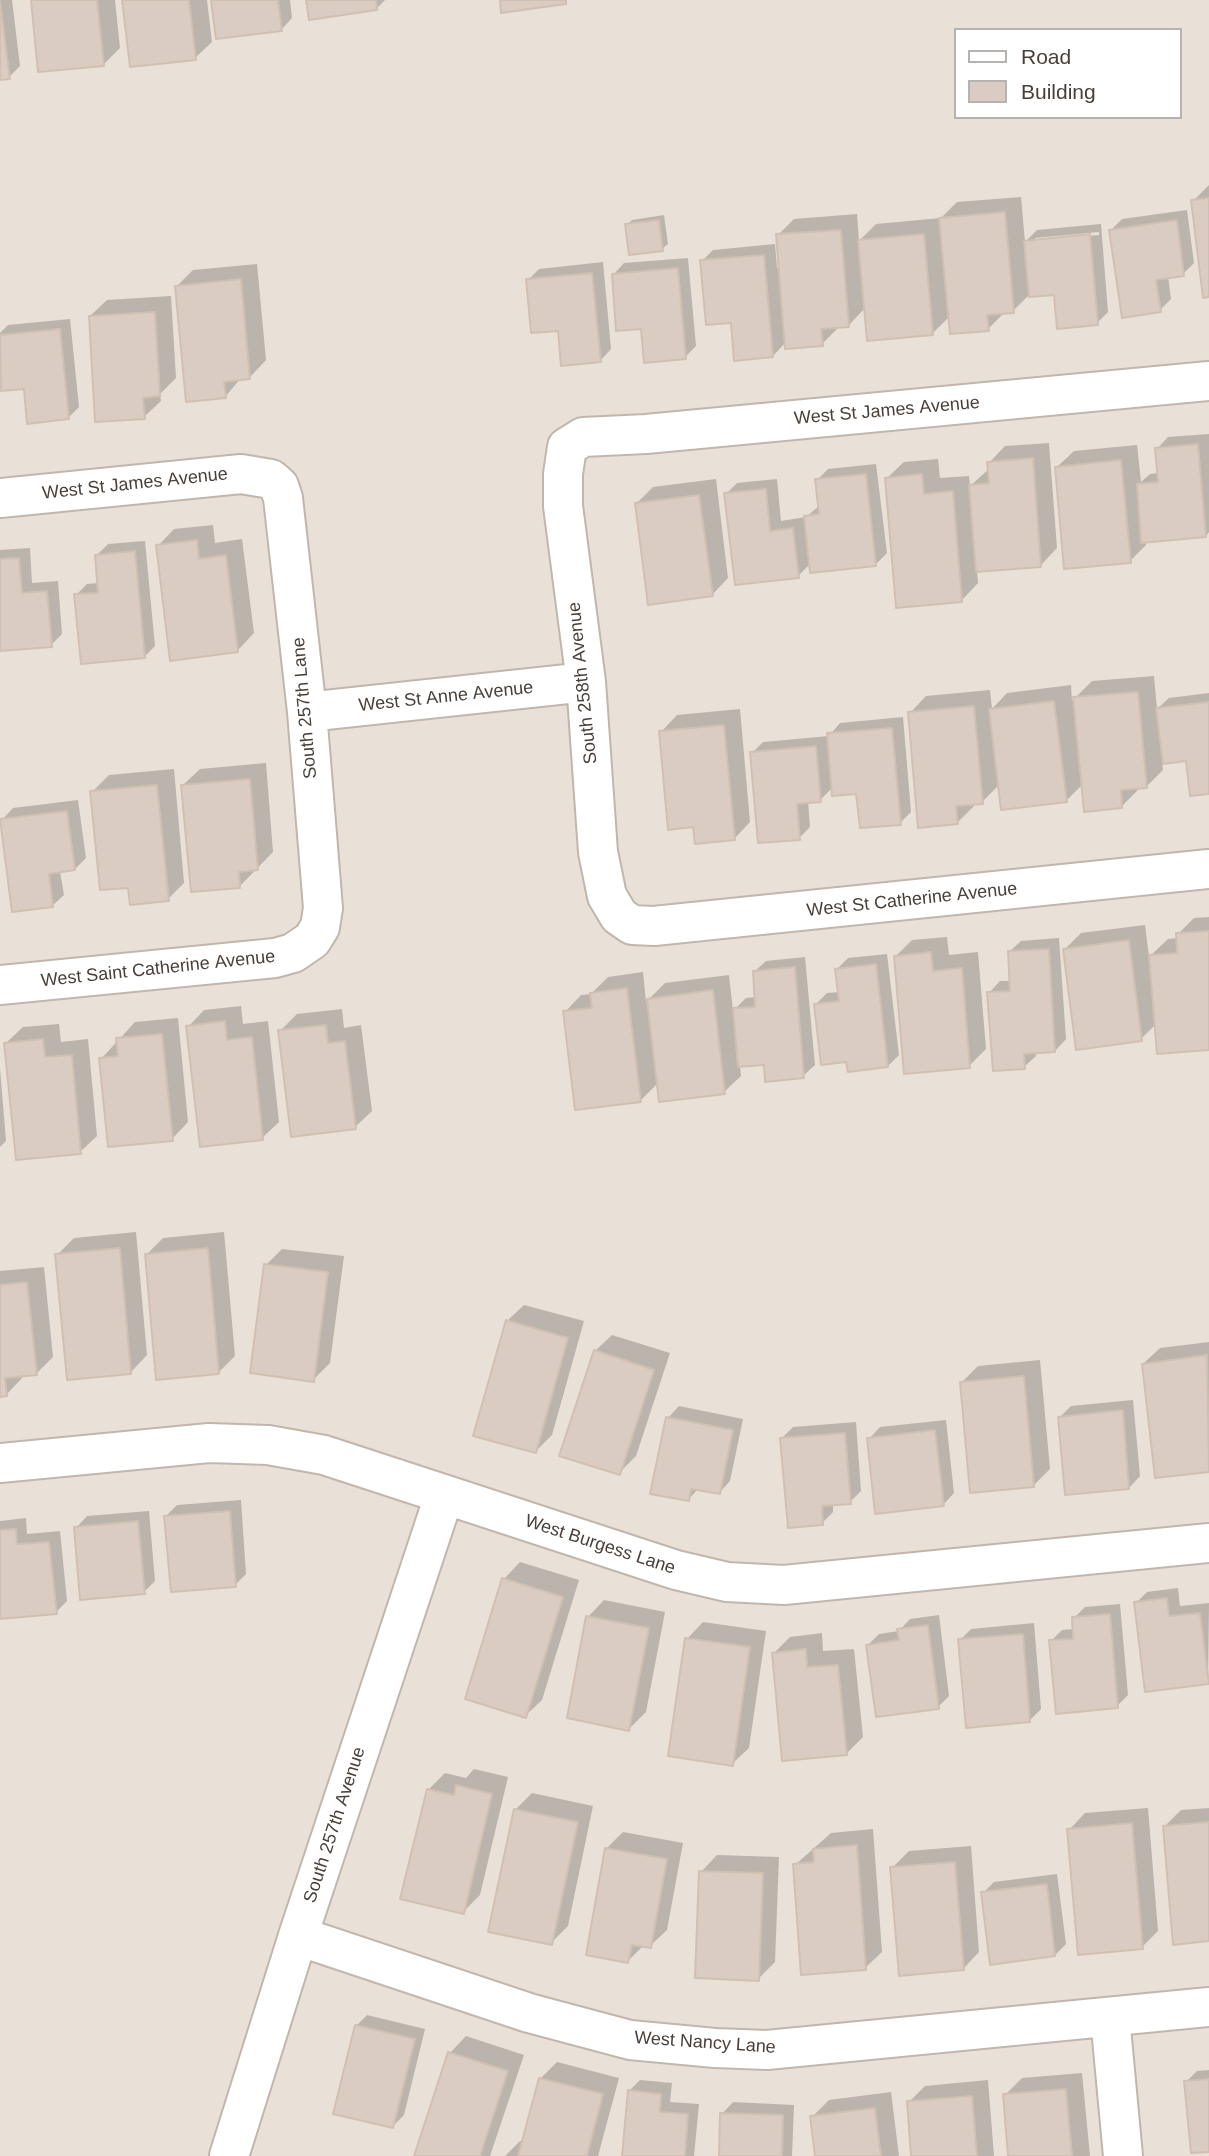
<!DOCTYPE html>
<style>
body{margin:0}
#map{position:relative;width:1209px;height:2156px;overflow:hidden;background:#f5f0ea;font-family:Arial,sans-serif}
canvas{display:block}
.legend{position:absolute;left:954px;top:28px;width:228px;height:91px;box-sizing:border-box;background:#fff;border:2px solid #b6b2af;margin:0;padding:9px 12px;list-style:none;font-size:21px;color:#493f38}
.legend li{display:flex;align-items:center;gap:14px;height:35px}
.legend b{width:35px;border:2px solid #b6b2af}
</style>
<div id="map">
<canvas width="1209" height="2156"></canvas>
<ul class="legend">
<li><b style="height:9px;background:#fff"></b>Road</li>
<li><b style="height:19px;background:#daccc2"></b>Building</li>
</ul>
</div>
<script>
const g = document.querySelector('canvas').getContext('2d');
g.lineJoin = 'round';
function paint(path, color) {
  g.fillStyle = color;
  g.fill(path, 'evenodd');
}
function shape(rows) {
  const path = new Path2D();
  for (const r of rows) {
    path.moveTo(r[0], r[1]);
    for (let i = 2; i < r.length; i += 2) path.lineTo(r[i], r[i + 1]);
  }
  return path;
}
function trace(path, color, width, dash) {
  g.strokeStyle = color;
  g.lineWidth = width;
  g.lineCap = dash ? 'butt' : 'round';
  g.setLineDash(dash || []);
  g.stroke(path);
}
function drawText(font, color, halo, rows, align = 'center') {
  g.font = font + ' Arial,sans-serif';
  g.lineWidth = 6;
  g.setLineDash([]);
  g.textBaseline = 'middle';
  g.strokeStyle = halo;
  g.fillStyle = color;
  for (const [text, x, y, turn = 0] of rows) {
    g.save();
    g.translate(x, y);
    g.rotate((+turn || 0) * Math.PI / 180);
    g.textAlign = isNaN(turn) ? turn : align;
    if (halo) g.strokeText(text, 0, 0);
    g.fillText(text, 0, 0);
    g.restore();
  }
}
const residential = shape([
 [0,0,1209,0,1209,2156,0,2156],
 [955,30,1179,30,1179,117,955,117]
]);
const shadow = shape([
 [0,0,12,0,20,66,9,77,0,78],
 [32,0,115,0,120,48,103,65],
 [124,0,207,0,212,42,195,58],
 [213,0,290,0,292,18,281,30],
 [308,0,385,0,376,9],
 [1209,185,1209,296,1193,201],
 [1021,197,1025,242,1037,230,1101,224,1108,312,1097,323,1056,293,1029,295,1013,311,1005,312,988,329,950,316,932,334,865,308,848,326,838,328,822,344,786,342,773,356,732,321,702,261,713,250,775,244,777,268,780,268,778,235,794,219,857,214,859,241,876,224,941,218,957,202],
 [1099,232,1099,235,1035,241,1035,238],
 [1187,210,1194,263,1183,274,1168,276,1171,299,1160,310,1111,230,1122,219],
 [664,215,668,244,662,249,627,225,632,220],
 [688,258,696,346,685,357,642,327,613,275,624,263],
 [603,262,611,349,600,361,560,329,528,280,539,269],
 [257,264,266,360,250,377,241,378,225,397,177,286,193,270],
 [171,296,176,378,160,394,161,401,144,417,90,316,107,300],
 [70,319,79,407,68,418,25,387,2,389,0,333,8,325],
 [1209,434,1209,532,1206,536,1146,541,1146,545,1130,561,1057,467,1074,451,1137,445,1141,482,1150,474,1159,473,1157,449,1168,437],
 [1049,443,1057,548,1041,565,977,570,978,583,962,600,887,478,904,462,938,459,940,478,969,476,970,486,989,469,989,463,1005,446],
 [876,464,887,553,876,564,811,563,798,576,726,494,737,483,777,479,781,521,806,517,819,506,817,480,828,469],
 [716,479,728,578,712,595,637,503,653,487],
 [213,525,215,543,242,539,254,633,238,650,158,546,174,529],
 [145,541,155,646,144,657,76,595,87,584,99,583,96,556,108,544],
 [30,548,32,583,58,581,62,634,51,645,0,649,0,550],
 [1154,676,1157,709,1169,698,1209,693,1209,792,1187,759,1162,763,1163,770,1147,786,1137,787,1138,790,1121,807,1083,784,1066,801,999,785,982,802,973,803,974,806,957,823,910,713,926,696,990,690,992,709,1007,693,1071,685,1072,701,1092,681],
 [740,709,750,822,734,839,695,825,661,732,677,715],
 [903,717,911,812,900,823,858,792,833,787,820,800,808,801,810,827,799,838,752,753,763,742,829,736,840,723],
 [266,763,273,852,239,887,183,785,200,769],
 [174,769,184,883,168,899,130,886,92,792,109,775],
 [78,800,86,858,75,869,60,871,64,895,52,906,2,820,13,808],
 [1209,917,1209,1048,1157,1023,1141,1039,1065,949,1081,933,1145,925,1149,957,1168,939,1178,938,1178,934,1194,918],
 [947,937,949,955,978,952,986,1049,969,1066,895,957,912,940],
 [1059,938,1066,1039,1055,1051,1035,1052,1036,1056,1024,1067,989,993,1000,981,1011,981,1009,952,1021,941],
 [887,954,899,1055,888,1066,848,1060,816,1004,827,993,840,992,837,969,848,958],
 [805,957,815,1065,803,1076,765,1063,740,1065,741,1076,724,1092,659,1082,640,1101,565,1012,581,995,591,994,608,977,643,972,646,1002,665,983,729,975,733,1011,746,998,756,997,754,972,766,961],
 [241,1006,243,1024,268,1021,279,1122,262,1138,188,1027,204,1010],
 [342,1009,344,1028,361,1025,372,1111,355,1127,280,1031,297,1014],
 [178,1018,188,1122,172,1139,101,1059,135,1022],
 [59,1024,61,1042,88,1039,97,1136,80,1152,6,1043,23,1027],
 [0,1068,6,1141,0,1147],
 [136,1232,147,1355,131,1372,57,1255,74,1238],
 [224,1232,235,1356,219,1372,147,1254,163,1238],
 [282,1249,344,1256,330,1363,313,1380,266,1265],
 [44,1267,53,1357,36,1374,22,1375,22,1378,6,1395,0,1395,0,1271],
 [524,1305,584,1321,552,1435,536,1451,507,1321],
 [612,1335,670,1353,636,1456,619,1473,595,1351],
 [1209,1342,1209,1470,1157,1476,1143,1364,1160,1348],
 [1040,1360,1050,1469,1033,1486,961,1383,978,1366],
 [1133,1400,1140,1476,1129,1488,1060,1417,1071,1406],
 [679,1406,743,1419,730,1481,719,1493,699,1488,688,1500,668,1418],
 [946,1420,954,1493,943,1505,869,1439,880,1427],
 [856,1422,861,1491,850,1502,833,1504,833,1512,822,1523,782,1438,793,1427],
 [241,1500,246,1574,235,1585,166,1516,177,1505],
 [149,1511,155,1581,144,1592,76,1528,87,1516],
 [26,1518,27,1534,60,1531,67,1601,56,1612,0,1618,0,1521],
 [520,1562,579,1580,542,1700,525,1716,504,1579],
 [1178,1588,1180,1606,1209,1603,1208,1682,1136,1603,1147,1592],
 [604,1600,665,1612,646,1712,629,1729,588,1617],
 [1120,1604,1128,1695,1117,1706,1051,1641,1062,1630,1074,1629,1074,1618,1085,1607],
 [939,1615,949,1696,938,1707,868,1645,879,1634,899,1631,910,1619],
 [703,1622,766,1631,749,1748,732,1764,687,1639],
 [1034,1623,1041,1709,1030,1720,960,1640,971,1629],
 [822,1633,823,1651,854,1649,863,1737,846,1754,774,1653,790,1637],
 [474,1769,508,1777,480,1895,463,1912,428,1790,445,1773,466,1778],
 [532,1793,593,1806,568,1926,551,1943,516,1809],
 [1148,1808,1158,1931,1142,1947,1069,1830,1085,1813],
 [1209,1808,1209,1939,1164,1827,1181,1810],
 [873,1829,882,1952,865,1968,795,1865,831,1833],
 [623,1832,683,1843,667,1930,650,1946,644,1945,628,1961,607,1848],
 [971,1846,979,1952,963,1969,892,1868,909,1851],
 [717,1855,779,1857,775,1962,758,1979,701,1872],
 [1057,1874,1066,1944,1055,1955,983,1893,994,1882],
 [367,2015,425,2029,404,2115,393,2126,356,2026],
 [466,2036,524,2055,490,2156,418,2156,450,2053],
 [557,2062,619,2078,598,2156,505,2156,520,2141,524,2142,540,2079],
 [1209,2070,1209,2150,1186,2082,1197,2071],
 [1082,2073,1090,2156,1010,2156,1005,2095,1022,2078],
 [640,2080,672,2083,670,2102,699,2104,694,2156,624,2156,629,2091],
 [988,2080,994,2156,913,2156,909,2102,925,2086],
 [891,2092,899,2156,817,2156,812,2117,829,2100],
 [733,2102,794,2105,792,2156,720,2156,722,2114]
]);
const building = shape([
 [31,0,97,0,104,66,38,72,31,0],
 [122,0,189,0,196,60,130,67,122,0],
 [211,0,278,0,282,31,216,39,211,0],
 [306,0,376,0,377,10,309,20,306,0],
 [500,0,566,0,566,4,501,13,500,0],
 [0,2,10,79,0,80,0,2],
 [1209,198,1209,297,1203,298,1191,200,1209,198],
 [1005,212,1014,313,987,315,989,331,950,334,939,218,1005,212],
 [659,220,663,251,629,255,625,224,659,220],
 [1177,220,1184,276,1156,280,1161,312,1122,318,1109,230,1177,220],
 [841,230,849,327,821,329,823,346,785,349,776,234,841,230],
 [924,234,933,335,867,341,858,240,924,234],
 [1090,234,1098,325,1057,329,1054,295,1029,297,1024,241,1090,234],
 [764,255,773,357,734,361,731,323,706,325,700,260,764,255],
 [678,268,686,359,644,363,641,329,616,331,612,274,678,268],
 [592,273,601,362,561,366,558,331,531,333,526,279,592,273],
 [241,279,250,379,224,382,226,398,186,402,175,286,241,279],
 [155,312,160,396,143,398,145,419,95,422,89,316,155,312],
 [60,329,69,419,27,424,24,389,1,391,0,335,60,329],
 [1198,444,1206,537,1141,543,1137,484,1158,482,1155,448,1198,444],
 [1033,458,1041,567,976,572,969,485,989,483,987,462,1033,458],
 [1121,460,1131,563,1064,569,1055,467,1121,460],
 [866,474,876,566,810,573,804,516,819,514,815,479,866,474],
 [922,474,924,494,953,491,962,602,896,608,885,478,922,474],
 [766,489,770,531,793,528,799,578,735,585,724,493,766,489],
 [699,495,713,596,648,605,635,503,699,495],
 [197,540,199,559,226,555,238,652,170,661,156,545,197,540],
 [135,551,145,658,81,664,74,594,98,593,95,555,135,551],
 [19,558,22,593,47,591,52,647,0,651,0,559,19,558],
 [1138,692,1147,788,1121,790,1122,808,1084,812,1073,697,1138,692],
 [1054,701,1067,802,1001,810,989,709,1054,701],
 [1209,702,1209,794,1190,796,1186,761,1163,764,1156,708,1209,702],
 [974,706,983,804,956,806,958,824,918,828,908,712,974,706],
 [724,725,735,840,695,844,693,827,668,830,659,731,724,725],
 [892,728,901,825,860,828,856,794,832,796,827,733,892,728],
 [816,746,821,802,797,804,800,840,758,843,750,752,816,746],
 [250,779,258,870,239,872,240,888,191,892,181,785,250,779],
 [157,785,169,901,130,905,128,888,100,890,90,791,157,785],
 [67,811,75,870,49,874,53,907,12,912,0,819,67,811],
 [1209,931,1209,1050,1157,1054,1149,955,1177,953,1176,933,1209,931],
 [1129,940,1142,1041,1076,1050,1063,949,1129,940],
 [1049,949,1055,1052,1024,1054,1025,1069,993,1071,987,992,1010,991,1008,951,1049,949],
 [931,952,933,971,962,968,970,1068,904,1074,894,956,931,952],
 [876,964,888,1067,848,1072,846,1062,821,1065,814,1004,839,1001,835,969,876,964],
 [795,967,804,1078,765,1082,764,1065,738,1067,733,1008,755,1007,753,971,795,967],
 [627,988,641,1102,575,1110,563,1011,592,1008,590,993,627,988],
 [713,990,725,1094,659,1102,647,999,713,990],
 [225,1021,227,1040,252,1037,263,1140,200,1147,186,1026,225,1021],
 [326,1025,328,1043,345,1041,356,1129,291,1137,278,1030,326,1025],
 [162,1034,173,1141,108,1147,99,1058,118,1056,116,1038,162,1034],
 [43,1039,45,1057,72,1055,81,1154,16,1160,4,1043,43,1039],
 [120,1248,131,1374,67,1380,55,1254,120,1248],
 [208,1248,219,1374,156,1380,145,1254,208,1248],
 [264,1264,328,1272,314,1382,250,1373,264,1264],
 [27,1282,37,1375,5,1378,7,1396,0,1397,0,1285,27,1282],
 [506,1320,568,1338,536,1453,473,1436,506,1320],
 [594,1350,654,1370,620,1475,559,1456,594,1350],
 [1207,1355,1209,1472,1155,1478,1142,1364,1207,1355],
 [1024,1376,1034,1487,970,1493,960,1382,1024,1376],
 [1123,1410,1129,1489,1065,1495,1058,1417,1123,1410],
 [666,1417,733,1430,720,1494,691,1489,689,1501,650,1494,666,1417],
 [935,1430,944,1506,875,1514,867,1438,935,1430],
 [845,1433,851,1504,822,1506,823,1525,788,1528,780,1438,845,1433],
 [230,1511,236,1587,171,1592,164,1516,230,1511],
 [138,1521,145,1594,80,1600,74,1527,138,1521],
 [16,1529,17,1544,49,1542,57,1614,0,1619,0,1530,16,1529],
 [502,1578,563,1597,526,1718,465,1699,502,1578],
 [1167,1598,1169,1616,1200,1613,1209,1684,1145,1692,1134,1602,1167,1598],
 [1110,1614,1118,1708,1056,1714,1049,1640,1073,1639,1072,1617,1110,1614],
 [586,1616,649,1628,629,1731,567,1718,586,1616],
 [928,1625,939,1709,876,1717,866,1645,899,1640,897,1629,928,1625],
 [1023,1634,1030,1722,966,1728,958,1639,1023,1634],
 [685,1638,750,1647,733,1766,668,1756,685,1638],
 [806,1649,807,1667,838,1665,847,1755,782,1761,772,1653,806,1649],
 [456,1785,492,1794,464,1914,400,1899,427,1789,454,1795,456,1785],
 [514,1809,578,1822,552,1945,488,1932,514,1809],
 [1209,1822,1209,1941,1173,1945,1163,1826,1209,1822],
 [1132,1823,1143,1949,1078,1955,1067,1829,1132,1823],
 [857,1845,866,1970,801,1975,793,1864,814,1862,813,1849,857,1845],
 [605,1848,667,1859,651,1948,632,1945,628,1963,586,1955,605,1848],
 [955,1862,964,1970,899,1976,890,1867,955,1862],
 [699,1871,763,1873,759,1981,695,1978,699,1871],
 [1047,1884,1055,1956,990,1965,981,1892,1047,1884],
 [355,2025,415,2039,393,2128,333,2114,355,2025],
 [448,2052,508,2071,480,2156,414,2156,448,2052],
 [539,2078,603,2094,587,2156,518,2156,539,2078],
 [1209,2079,1209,2152,1191,2153,1184,2081,1209,2079],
 [1066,2089,1072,2156,1008,2156,1003,2094,1066,2089],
 [628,2090,661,2094,660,2112,688,2114,685,2156,622,2156,628,2090],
 [972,2096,977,2156,911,2156,907,2101,972,2096],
 [875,2108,881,2156,815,2156,810,2116,875,2108],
 [720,2113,783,2115,782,2156,719,2156,720,2113]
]);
const minor = shape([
 [1209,381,646,434,583,437,567,447,563,474,563,506,586,682,598,852,607,896,619,916,632,925,654,926,1209,869],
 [0,498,241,474,271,479,279,486,283,498,307,712,323,908,320,927,312,940,293,953,275,958,0,985],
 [307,712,586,682],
 [0,1463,209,1443,268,1445,324,1455,676,1570,727,1582,784,1585,1209,1543],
 [298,1936,529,2013,630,2040,715,2048,767,2050,1209,2007],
 [1110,2017,1123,2156],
 [229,2156,298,1936,444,1496]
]);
const streetNames = [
 ["West St James Avenue",887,411,-5],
 ["West St James Avenue",135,484,-6],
 ["South 258th Avenue",583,683,-96],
 ["West St Anne Avenue",446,697,-6],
 ["South 257th Lane",305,708,-95],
 ["West St Catherine Avenue",912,900,-6],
 ["West Saint Catherine Avenue",158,969,-6],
 ["West Burgess Lane",600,1545,18],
 ["South 257th Avenue",335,1825,-72],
 ["West Nancy Lane",705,2043,4]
];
paint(residential, '#e9e1d8');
paint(shadow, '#0003');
paint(building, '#daccc2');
trace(building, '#d1c0b2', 2);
trace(minor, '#c1b6ac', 42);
trace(minor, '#fff', 38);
drawText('18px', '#493f38', '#fff', streetNames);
</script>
